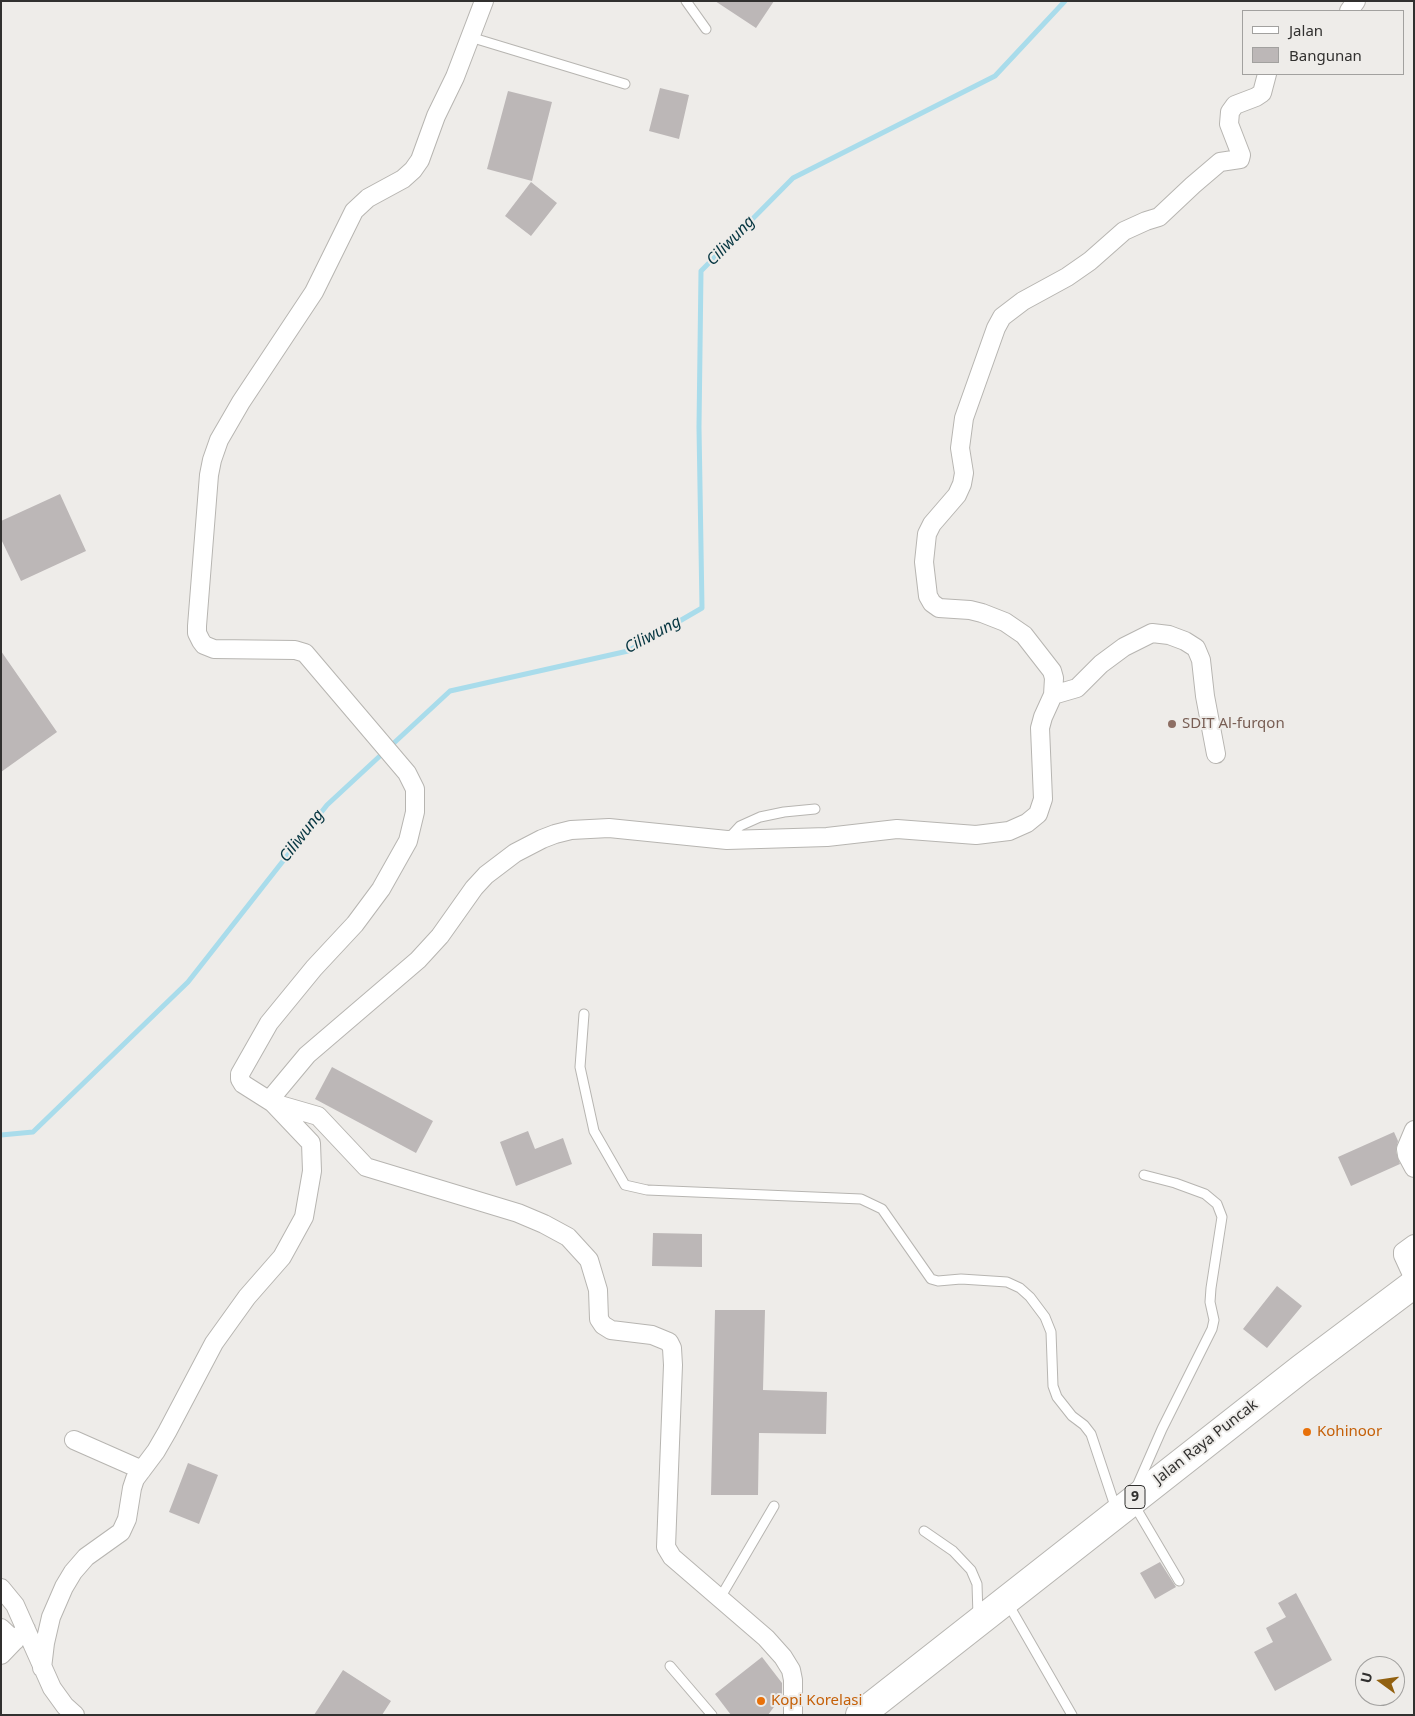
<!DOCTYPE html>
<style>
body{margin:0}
#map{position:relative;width:1415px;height:1716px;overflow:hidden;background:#eeece9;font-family:"Noto Sans",sans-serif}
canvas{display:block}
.frame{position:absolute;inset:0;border:2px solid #31302f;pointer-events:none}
.legend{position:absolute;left:1242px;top:10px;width:162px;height:65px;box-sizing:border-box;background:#eeece9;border:1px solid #a2a19f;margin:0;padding:6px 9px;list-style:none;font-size:15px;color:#31302f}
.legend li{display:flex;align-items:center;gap:10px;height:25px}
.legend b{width:25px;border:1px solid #a2a19f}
.north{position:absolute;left:1355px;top:1656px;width:50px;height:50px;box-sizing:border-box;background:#eeece9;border:1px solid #a2a19f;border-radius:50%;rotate:284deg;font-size:14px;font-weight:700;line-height:20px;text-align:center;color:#31302f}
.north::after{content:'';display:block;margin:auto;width:18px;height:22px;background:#926110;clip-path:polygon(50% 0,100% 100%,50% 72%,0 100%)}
</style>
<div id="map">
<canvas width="1415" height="1716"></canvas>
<div class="frame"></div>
<ul class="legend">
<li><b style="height:6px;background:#fff"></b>Jalan</li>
<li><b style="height:14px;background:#bcb7b7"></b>Bangunan</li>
</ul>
<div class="north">U</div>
</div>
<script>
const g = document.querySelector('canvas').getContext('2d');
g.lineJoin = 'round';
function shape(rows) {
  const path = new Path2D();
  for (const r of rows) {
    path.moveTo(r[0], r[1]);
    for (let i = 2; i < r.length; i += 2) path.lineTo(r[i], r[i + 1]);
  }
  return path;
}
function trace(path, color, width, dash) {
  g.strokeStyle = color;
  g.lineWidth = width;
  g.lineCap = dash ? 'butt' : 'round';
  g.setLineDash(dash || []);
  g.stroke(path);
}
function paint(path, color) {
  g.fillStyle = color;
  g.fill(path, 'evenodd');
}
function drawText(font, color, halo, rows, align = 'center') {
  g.font = font + ' "Noto Sans",sans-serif';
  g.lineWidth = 4;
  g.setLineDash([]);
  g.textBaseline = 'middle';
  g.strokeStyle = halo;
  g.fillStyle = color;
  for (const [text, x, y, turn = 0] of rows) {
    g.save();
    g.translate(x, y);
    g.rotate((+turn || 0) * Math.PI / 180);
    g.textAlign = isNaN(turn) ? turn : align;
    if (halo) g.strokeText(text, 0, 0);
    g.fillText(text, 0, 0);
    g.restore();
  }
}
const stream = shape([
 [1,1135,33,1132,188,982,327,805,450,691,628,651,702,608,699,427,701,271,793,178,995,76,1065,1]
]);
const building = shape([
 [715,1,774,1,756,28],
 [660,88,689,95,679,139,649,131],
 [508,91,552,102,532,181,487,169],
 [531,182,557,203,531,236,505,216],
 [60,494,86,551,21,581,1,539,1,521],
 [1,651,57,732,1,772],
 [332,1067,433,1121,416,1153,315,1099],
 [528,1131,535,1149,563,1138,572,1164,516,1186,500,1142],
 [1394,1132,1398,1141,1396,1151,1400,1164,1351,1186,1338,1157],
 [653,1233,702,1234,702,1267,652,1266],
 [1277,1286,1302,1306,1267,1348,1243,1329],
 [715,1310,765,1310,763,1390,827,1392,826,1434,759,1433,758,1495,711,1495],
 [188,1463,218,1475,199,1524,169,1512],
 [1160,1562,1176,1587,1155,1599,1140,1573],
 [1296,1593,1332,1660,1275,1691,1254,1652,1273,1642,1266,1628,1286,1617,1278,1603],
 [762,1657,782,1683,782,1696,768,1715,731,1715,715,1694],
 [343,1670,391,1701,382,1715,314,1715]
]);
const lane = shape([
 [686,1,706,29],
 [470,37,625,84],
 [728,839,740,826,760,817,784,812,815,809],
 [584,1014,580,1067,594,1131,625,1185,647,1190,861,1199,882,1209,931,1279,938,1281,961,1279,1007,1282,1020,1288,1030,1297,1045,1317,1051,1332,1053,1386,1057,1397,1072,1416,1084,1425,1091,1434,1116,1509],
 [1137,1486,1162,1429,1212,1329,1214,1320,1210,1302,1211,1288,1222,1217,1217,1204,1205,1194,1175,1183,1144,1175],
 [1133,1503,1179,1581],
 [924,1531,953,1551,971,1570,977,1584,978,1616],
 [720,1598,774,1506],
 [1007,1602,1072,1715],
 [670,1666,712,1715]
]);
const street = shape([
 [1349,11,1356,1],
 [1053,695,1077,688,1101,664,1124,647,1152,633,1169,635,1185,641,1196,648,1201,660,1205,696,1216,754],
 [1414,1130,1406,1149,1407,1155,1414,1168],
 [1414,1244,1403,1252,1403,1255,1414,1279],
 [74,1440,142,1470],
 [1,1588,15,1605,52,1688,65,1706,75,1715],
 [1,1628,15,1641],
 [1,1655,26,1629],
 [42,1668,45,1643,51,1617,64,1587,73,1572,86,1557,121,1532,127,1519,132,1488,135,1479,156,1451,167,1432,214,1343,247,1297,282,1257,304,1217,312,1171,311,1143,273,1103,243,1084,240,1079,240,1074,269,1023,314,968,355,924,381,889,408,841,415,812,415,789,407,773,305,653,295,650,214,649,204,645,201,641,197,633,197,626,209,475,212,460,219,440,241,402,314,292,354,211,368,198,403,179,413,170,420,160,436,116,455,77,484,1],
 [793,1715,793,1680,791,1670,783,1657,766,1638,672,1557,666,1547,673,1365,672,1348,669,1342,652,1335,611,1330,603,1325,599,1319,598,1290,589,1260,568,1237,544,1224,518,1213,366,1167,318,1116,273,1103,272,1097,307,1055,418,960,440,936,474,888,486,875,515,853,542,839,555,834,571,830,609,828,727,840,827,837,897,829,976,835,1009,831,1027,823,1038,814,1043,799,1040,728,1043,717,1053,695,1054,678,1052,671,1024,635,1005,622,982,613,970,610,939,608,932,603,928,596,924,562,927,534,932,524,957,495,962,484,964,473,960,448,964,418,996,328,1002,317,1023,301,1067,277,1090,261,1124,231,1146,221,1159,217,1193,185,1220,162,1240,159,1241,155,1229,124,1230,112,1235,105,1256,97,1262,93,1267,74]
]);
const highway = shape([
 [860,1715,1302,1368,1414,1284]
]);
const markers = [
 [1172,724,5,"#8d6e63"],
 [1307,1432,5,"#e8710a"],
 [761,1701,5,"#e8710a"]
];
const shields = [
 [1135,1497,20]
];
const shieldNames = [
 ["9",1135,1497]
];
const educationNames = [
 ["SDIT Al-furqon",1182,724]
];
const foodNames = [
 ["Kohinoor",1317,1432],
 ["Kopi Korelasi",771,1701]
];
const streetNames = [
 ["Jalan Raya Puncak",1206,1442,-38]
];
const waterNames = [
 ["Ciliwung",731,241,-46],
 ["Ciliwung",653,635,-28],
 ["Ciliwung",302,836,-52]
];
trace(stream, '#a9dceb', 5);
paint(building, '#bcb7b7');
trace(lane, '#b7b5b1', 11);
trace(street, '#b7b5b1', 20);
trace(highway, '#b7b5b1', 30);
trace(lane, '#fff', 9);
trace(street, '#fff', 18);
trace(highway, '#fff', 28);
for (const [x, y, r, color] of markers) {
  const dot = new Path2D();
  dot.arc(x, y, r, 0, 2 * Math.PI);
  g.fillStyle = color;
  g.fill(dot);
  trace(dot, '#eeece9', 2);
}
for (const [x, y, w] of shields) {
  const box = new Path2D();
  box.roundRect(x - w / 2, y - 11.5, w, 23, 4);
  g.fillStyle = '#eeece9';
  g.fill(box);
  trace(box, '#31302f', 1);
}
drawText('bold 14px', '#31302f', null, shieldNames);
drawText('15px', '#785e54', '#eeece9', educationNames, 'left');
drawText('15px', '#c56008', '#eeece9', foodNames, 'left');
drawText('15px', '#31302f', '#eeece9', streetNames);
drawText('italic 16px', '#053540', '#eeece9', waterNames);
</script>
